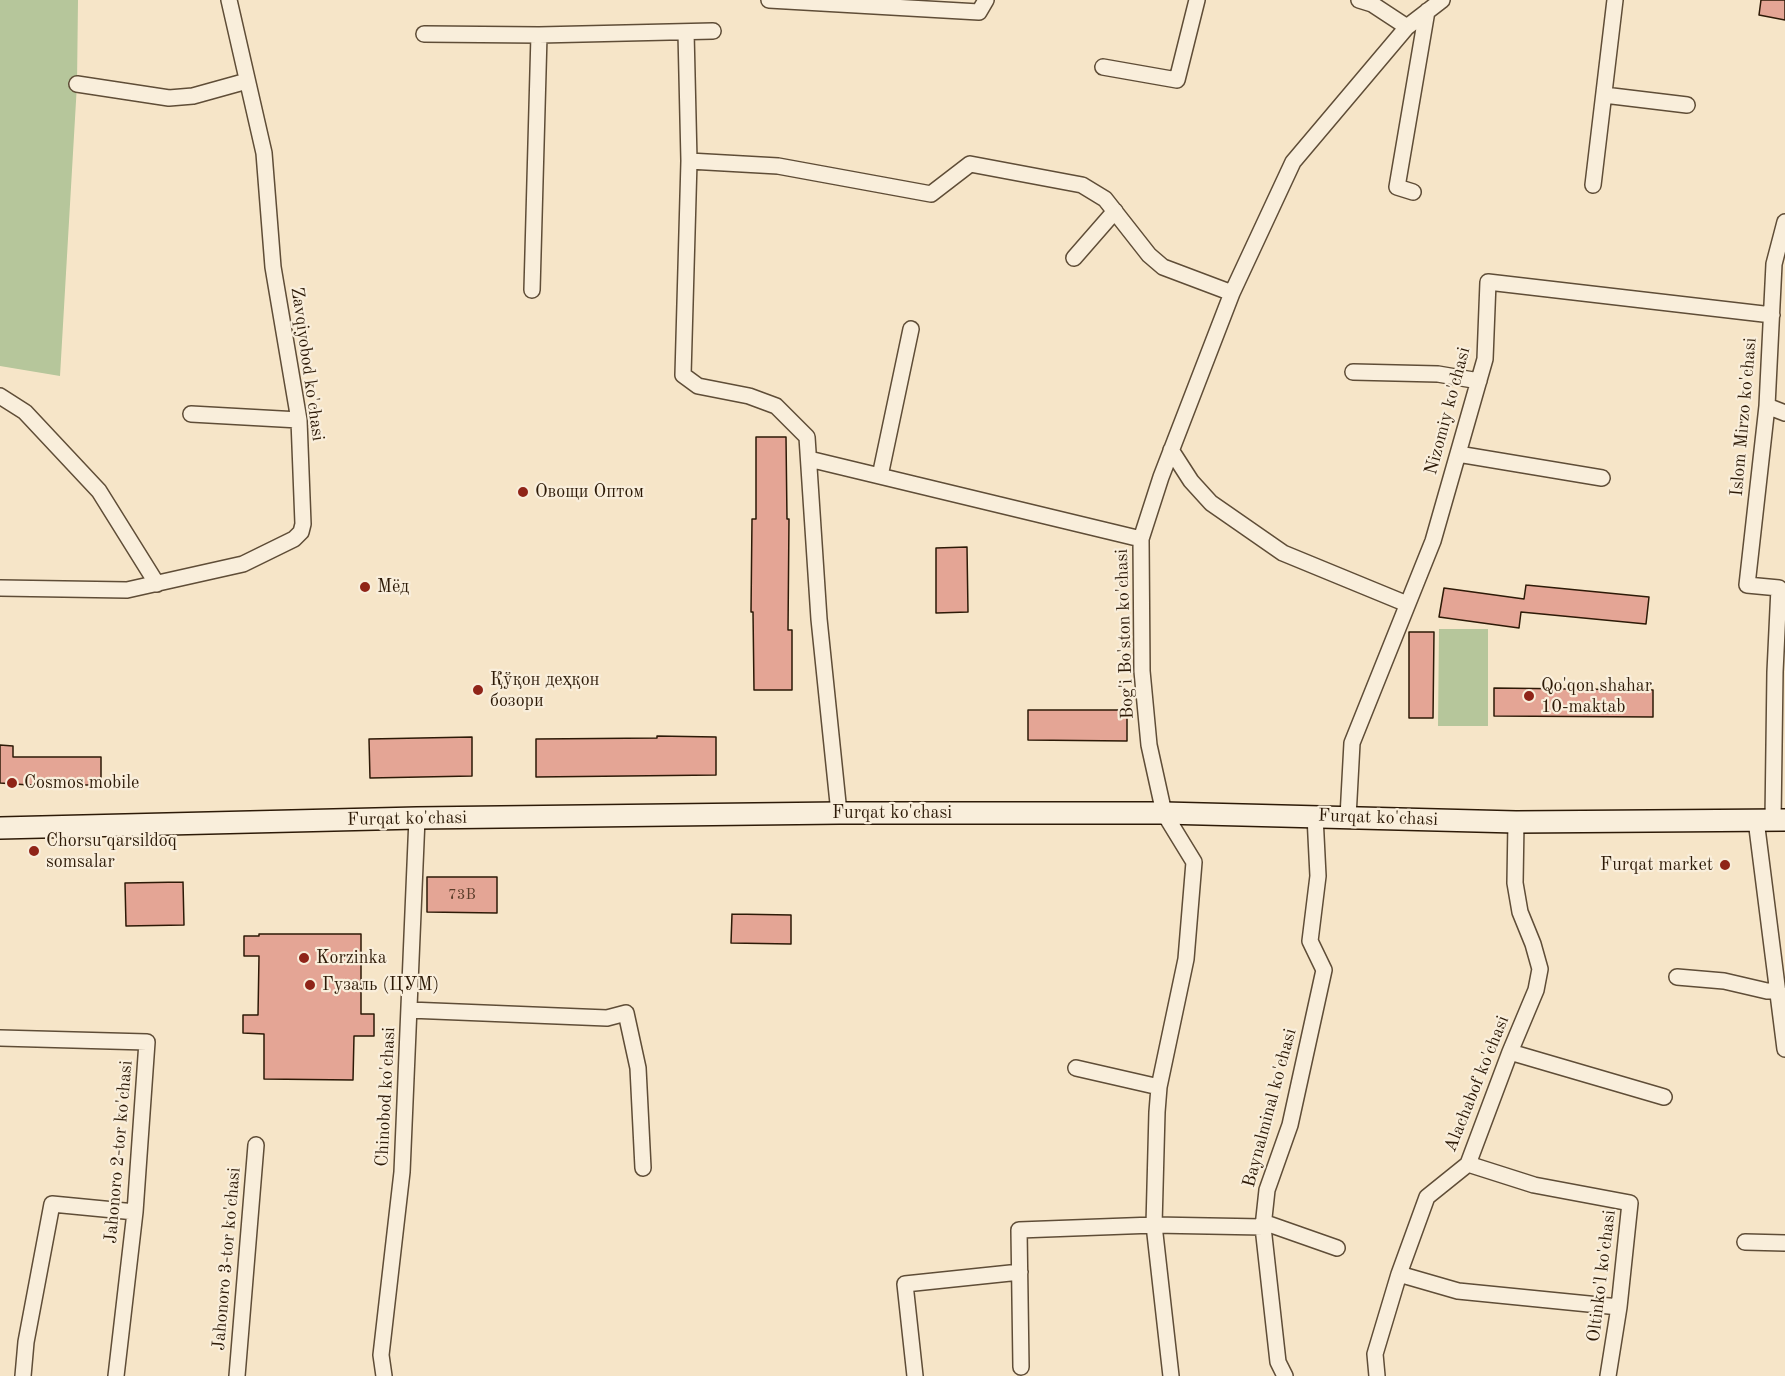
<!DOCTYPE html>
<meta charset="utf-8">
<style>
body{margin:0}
canvas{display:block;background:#f6e5c8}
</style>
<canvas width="1785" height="1376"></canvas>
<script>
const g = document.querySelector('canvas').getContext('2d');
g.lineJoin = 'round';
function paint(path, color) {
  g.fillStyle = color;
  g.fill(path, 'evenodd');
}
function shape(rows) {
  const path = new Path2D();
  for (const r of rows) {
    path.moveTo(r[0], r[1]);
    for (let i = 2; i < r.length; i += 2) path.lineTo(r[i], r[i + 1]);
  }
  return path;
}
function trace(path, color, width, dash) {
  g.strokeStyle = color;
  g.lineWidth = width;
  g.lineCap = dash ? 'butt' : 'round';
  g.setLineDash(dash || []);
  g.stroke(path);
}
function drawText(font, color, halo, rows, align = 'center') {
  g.font = font + ' "Old Standard TT",serif';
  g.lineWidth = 4.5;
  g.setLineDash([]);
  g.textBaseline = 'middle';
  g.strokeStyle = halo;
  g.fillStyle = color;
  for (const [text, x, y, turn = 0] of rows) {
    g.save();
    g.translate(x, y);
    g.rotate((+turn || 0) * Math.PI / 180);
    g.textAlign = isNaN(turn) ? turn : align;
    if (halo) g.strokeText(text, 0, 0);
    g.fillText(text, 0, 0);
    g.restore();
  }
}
const green = shape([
 [0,0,78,0,77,84,60,376,0,366],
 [1439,629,1488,629,1488,726,1438,726]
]);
const building = shape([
 [1761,0,1785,0,1785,20,1759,15,1761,0],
 [756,437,786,437,787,519,789,519,788,630,792,630,792,690,754,690,753,612,751,612,752,519,756,519,756,437],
 [967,547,968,612,936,613,936,548,967,547],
 [1526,585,1649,597,1646,624,1521,612,1519,628,1439,617,1444,588,1524,599,1526,585],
 [1409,632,1434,632,1433,718,1409,718,1409,632],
 [1494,688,1653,690,1653,717,1494,716,1494,688],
 [1028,710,1127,710,1127,741,1028,740,1028,710],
 [657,736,716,737,716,775,536,777,536,739,657,738,657,736],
 [472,737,472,776,370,778,369,739,472,737],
 [0,745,13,746,13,757,101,757,101,785,29,785,0,783,0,745],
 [427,877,497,877,497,913,427,912,427,877],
 [183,882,184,925,126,926,125,883,183,882],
 [732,914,791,915,791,944,731,943,732,914],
 [259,934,361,934,361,1014,374,1014,374,1036,354,1036,353,1080,264,1079,264,1034,243,1033,243,1015,258,1015,259,956,244,956,244,936,259,936,259,934]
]);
const minor = shape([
 [769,0,979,12,986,0],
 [1359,0,1372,4,1407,27],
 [686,32,689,161,683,375,698,386,749,396,776,406,807,437,819,619,839,813],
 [424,34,539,35,713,31],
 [1103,67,1177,80,1197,0],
 [77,84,169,98,193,96,247,81],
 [1604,95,1687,105],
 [689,161,778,166,931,194,970,164,1082,185,1105,199,1149,255,1163,267,1232,293],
 [1593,185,1615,0],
 [1413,192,1397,187,1427,11],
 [1074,258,1115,211],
 [532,290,539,35],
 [1353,372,1438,374,1479,381],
 [0,396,25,412,99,491,157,584],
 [1767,406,1785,413],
 [191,414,299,420],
 [1171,450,1191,481,1211,503,1283,553,1407,604],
 [1458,454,1602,478],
 [809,459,1141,539],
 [880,476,911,329],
 [0,588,127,590,243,564,294,539,301,532,303,524,299,420,273,267,264,153,229,0],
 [1348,817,1352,743,1433,541,1485,359,1488,282,1772,315],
 [1756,820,1785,1049],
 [1773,820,1775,672,1779,588,1747,585,1767,406,1774,264,1785,222],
 [1677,977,1724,981,1767,991,1778,991],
 [409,1010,607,1018,626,1013,638,1068,643,1168],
 [0,1038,147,1042,135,1212,116,1376],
 [1510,1052,1664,1097],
 [1076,1068,1159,1087],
 [1468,1164,1534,1185,1630,1203,1619,1307,1608,1376],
 [1263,1222,1337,1248],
 [1745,1242,1785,1243],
 [1399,1274,1458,1291,1619,1307],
 [1021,1367,1019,1230,1154,1225,1263,1227],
 [23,1376,26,1342,52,1204,135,1212],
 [237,1376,256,1145],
 [384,1376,381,1355,402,1172,417,818],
 [915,1376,905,1284,1020,1272],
 [1171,1376,1154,1225,1157,1112,1159,1087,1186,959,1194,862,1164,813,1149,745,1142,671,1141,539,1161,477,1232,293,1293,162,1407,27,1442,0],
 [1285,1376,1278,1362,1263,1227,1267,1190,1290,1125,1324,970,1310,941,1318,876,1315,816],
 [1377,1376,1375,1354,1399,1274,1427,1197,1468,1164,1510,1052,1536,990,1540,969,1533,944,1520,912,1515,883,1516,822]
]);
const secondary = shape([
 [0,828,417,818,839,813,1164,813,1516,822,1785,820]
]);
const markers = [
 [523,492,6,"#8f2418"],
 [365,587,6,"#8f2418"],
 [478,690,6,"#8f2418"],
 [1529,696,6,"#8f2418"],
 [12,783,6,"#8f2418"],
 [34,851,6,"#8f2418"],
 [1725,865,6,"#8f2418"],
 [304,958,6,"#8f2418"],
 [310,985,6,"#8f2418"]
];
const numberNames = [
 ["73B",462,895]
];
const streetNames = [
 ["Zavqiyobod ko'chasi",307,364,82],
 ["Nizomiy ko'chasi",1448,411,-75],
 ["Islom Mirzo ko'chasi",1744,417,-85],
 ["Bog'i Bo'ston ko'chasi",1125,634,-92],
 ["Furqat ko'chasi",892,813],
 ["Furqat ko'chasi",1378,818,2],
 ["Furqat ko'chasi",407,819,-1],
 ["Alachabof ko'chasi",1477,1084,-68],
 ["Chinobod ko'chasi",386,1097,-87],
 ["Baynalminal ko'chasi",1270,1108,-75],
 ["Jahonoro 2-tor ko'chasi",119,1152,-85],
 ["Jahonoro 3-tor ko'chasi",227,1259,-85],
 ["Oltinko'l ko'chasi",1602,1276,-83]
];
const poiNames = [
 ["Овощи Оптом",535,492],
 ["Мёд",377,587],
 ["Қўқон деҳқон",490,680],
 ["бозори",490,701],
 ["Qo'qon shahar",1541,686],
 ["10-maktab",1541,707],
 ["Cosmos mobile",24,783],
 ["Chorsu qarsildoq",46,841],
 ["somsalar",46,862],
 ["Furqat market",1713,865,"right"],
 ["Korzinka",316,958],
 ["Гузаль (ЦУМ)",322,985]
];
paint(green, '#b6c69b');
paint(building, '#e4a595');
trace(building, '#2d1a07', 1.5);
trace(minor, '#5f4d37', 18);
trace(secondary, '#2d1a07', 24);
trace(minor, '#f9eedb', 15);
trace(secondary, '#f9eedb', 21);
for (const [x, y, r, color] of markers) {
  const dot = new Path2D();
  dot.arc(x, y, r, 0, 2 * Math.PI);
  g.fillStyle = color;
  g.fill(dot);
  trace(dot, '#f9eedb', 2);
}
drawText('15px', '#5b3d2a', null, numberNames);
drawText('18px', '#2d1a07', '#f9eedb', streetNames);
drawText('18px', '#2d1a07', '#f9eedb', poiNames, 'left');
</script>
